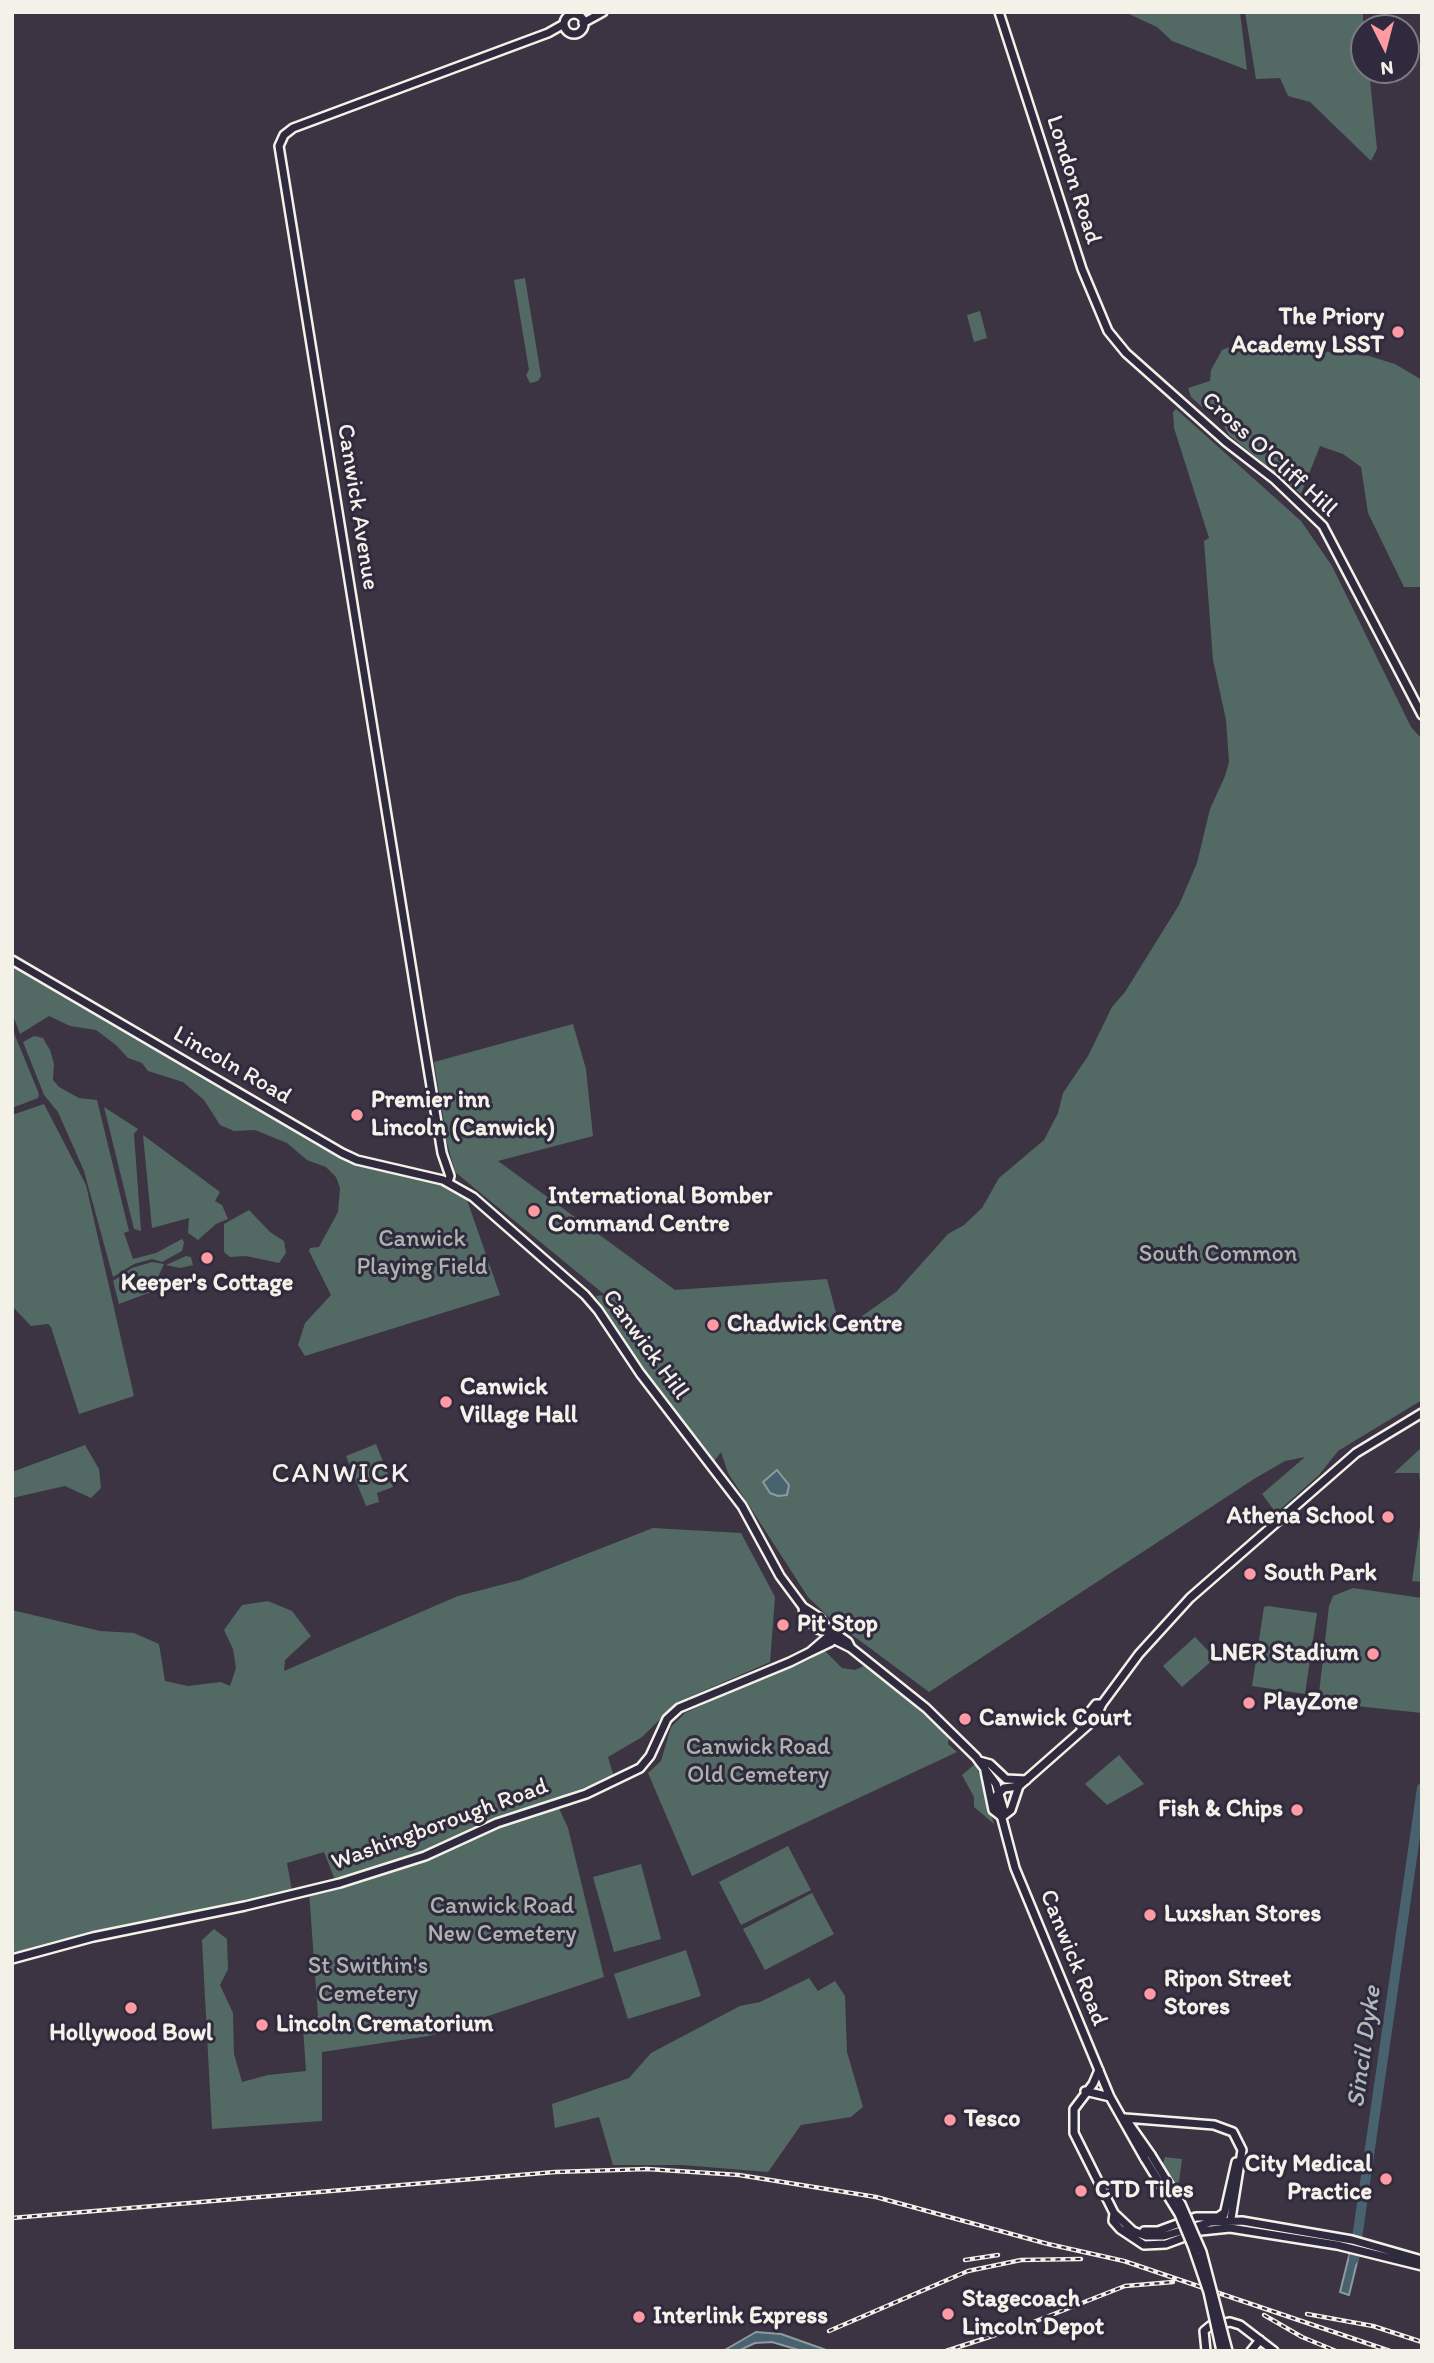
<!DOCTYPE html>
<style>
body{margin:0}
#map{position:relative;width:1434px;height:2363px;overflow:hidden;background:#3c3443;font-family:Itim,sans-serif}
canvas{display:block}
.frame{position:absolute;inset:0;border:14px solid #f4f1e8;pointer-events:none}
.north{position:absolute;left:1350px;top:14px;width:70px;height:70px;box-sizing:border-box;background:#2f2a3d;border:2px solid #7e7a81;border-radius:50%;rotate:174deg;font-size:19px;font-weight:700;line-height:28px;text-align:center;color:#f4f1e8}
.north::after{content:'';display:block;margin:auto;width:24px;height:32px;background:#ff9aa2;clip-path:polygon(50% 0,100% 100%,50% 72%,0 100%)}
</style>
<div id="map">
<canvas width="1434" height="2363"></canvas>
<div class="frame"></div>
<div class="north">N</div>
</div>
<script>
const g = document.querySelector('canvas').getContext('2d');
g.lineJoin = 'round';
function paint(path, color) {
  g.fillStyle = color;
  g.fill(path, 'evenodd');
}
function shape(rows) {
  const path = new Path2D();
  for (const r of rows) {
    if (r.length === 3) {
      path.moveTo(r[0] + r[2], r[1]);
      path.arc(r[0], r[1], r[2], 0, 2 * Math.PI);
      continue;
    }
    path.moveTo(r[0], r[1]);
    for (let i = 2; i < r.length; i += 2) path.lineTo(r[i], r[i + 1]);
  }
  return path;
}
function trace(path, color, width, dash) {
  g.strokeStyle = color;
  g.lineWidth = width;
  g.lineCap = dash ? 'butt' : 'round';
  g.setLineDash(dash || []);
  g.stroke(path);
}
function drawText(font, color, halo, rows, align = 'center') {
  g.font = font + ' Itim,sans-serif';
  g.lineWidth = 6;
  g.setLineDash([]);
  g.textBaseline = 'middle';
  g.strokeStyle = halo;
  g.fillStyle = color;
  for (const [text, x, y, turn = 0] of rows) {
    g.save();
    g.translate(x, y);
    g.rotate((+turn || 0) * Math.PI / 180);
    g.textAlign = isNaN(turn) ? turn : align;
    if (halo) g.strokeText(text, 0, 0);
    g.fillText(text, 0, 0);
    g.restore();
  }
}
const green = shape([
 [1141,12,1240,12,1247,70,1172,41,1157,27,1129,14],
 [1245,12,1363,12,1364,70,1369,70,1377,149,1371,161,1310,102,1288,96,1280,78,1256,79],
 [525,278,541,376,538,381,530,383,526,375,529,370,514,280],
 [980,311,987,338,974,342,967,315],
 [1239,343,1369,356,1395,364,1422,380,1422,587,1404,587,1368,513,1361,467,1343,454,1320,446,1301,494,1229,435,1214,408,1202,407,1191,397,1188,388,1210,381,1211,370,1222,350],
 [1176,409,1301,521,1332,566,1411,727,1422,739,1422,1400,1338,1451,1319,1475,1276,1513,1262,1494,1305,1457,1285,1461,1254,1479,929,1692,832,1620,808,1597,728,1473,721,1452,713,1463,643,1373,596,1296,605,1295,455,1172,443,1128,445,1128,434,1062,573,1024,586,1069,593,1136,498,1161,675,1290,827,1279,841,1331,896,1292,948,1234,964,1225,982,1208,999,1178,1044,1140,1058,1113,1063,1093,1088,1056,1112,1007,1125,992,1179,905,1197,863,1210,809,1225,776,1229,762,1226,720,1213,660,1204,541,1209,538,1174,428,1173,412],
 [12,960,356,1163,432,1181,466,1197,500,1295,305,1356,298,1345,305,1323,331,1295,309,1251,310,1248,319,1247,338,1212,340,1188,336,1177,326,1167,307,1160,287,1143,255,1130,234,1131,220,1125,204,1100,183,1082,148,1071,142,1063,128,1058,116,1045,96,1030,70,1026,49,1016,20,1034,12,1013],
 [12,1028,39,1094,38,1098,12,1108],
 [34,1036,43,1038,50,1050,54,1064,53,1080,59,1087,79,1098,97,1100,127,1223,129,1231,124,1233,133,1259,156,1253,182,1239,184,1242,182,1251,162,1262,152,1259,134,1264,113,1277,84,1171,58,1112,44,1095,23,1042],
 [44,1104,86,1185,134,1396,79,1414,51,1327,48,1324,31,1326,12,1306,12,1115],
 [104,1107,138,1129,134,1134,141,1231,134,1229],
 [143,1135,220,1192,215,1201,222,1205,228,1219,216,1224,198,1240,188,1233,189,1218,152,1228],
 [249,1210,270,1232,284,1241,286,1253,279,1263,246,1256,230,1257,224,1252,224,1224],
 [186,1256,191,1257,193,1265,180,1268,166,1265],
 [152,1262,164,1264,151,1292,119,1304,113,1281,132,1268],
 [376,1444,393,1487,377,1493,379,1502,366,1506,346,1456],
 [85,1445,99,1469,101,1488,91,1498,65,1486,12,1498,12,1472],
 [1422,1447,1422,1502,1419,1473,1394,1473],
 [1420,1526,1422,1527,1422,1582,1412,1581],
 [653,1528,741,1533,775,1597,770,1662,678,1702,642,1737,608,1757,614,1777,491,1822,416,1855,335,1880,324,1852,287,1863,292,1891,56,1942,12,1955,12,1610,100,1631,134,1633,159,1644,165,1681,188,1686,221,1682,230,1686,236,1668,233,1649,224,1630,242,1605,268,1601,292,1611,311,1636,285,1660,284,1671,458,1596,520,1580],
 [1353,1588,1422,1598,1422,1713,1318,1702,1329,1606,1333,1596],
 [1268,1606,1317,1613,1305,1694,1252,1686,1264,1607],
 [1195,1637,1215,1658,1182,1687,1163,1666],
 [824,1650,842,1668,855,1670,864,1666,894,1688,949,1737,948,1744,957,1752,692,1876,648,1773,661,1761,671,1727,685,1713],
 [1119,1755,1144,1784,1107,1805,1085,1784],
 [975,1764,981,1778,994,1824,974,1807,974,1797,962,1775],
 [558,1806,568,1828,604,1977,429,2036,322,2052,322,2121,212,2129,202,1940,214,1929,227,1939,228,1969,220,1985,233,2013,234,2054,242,2082,268,2075,306,2071,303,2027,318,2016,309,1891,428,1858,502,1824],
 [788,1846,811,1890,741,1925,719,1882],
 [641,1864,661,1939,614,1952,593,1877],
 [812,1893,834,1934,765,1970,743,1929],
 [686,1950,701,1996,628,2019,614,1974],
 [809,1978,818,1991,835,1981,845,1996,847,2052,863,2107,851,2117,801,2125,768,2172,682,2165,613,2165,599,2117,555,2128,552,2104,629,2078,651,2053,740,2006,760,2002],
 [1165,2157,1182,2159,1178,2190,1174,2190,1162,2168]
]);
const water = shape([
 [777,1470,789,1485,787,1495,778,1496,770,1493,763,1482,777,1470],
 [1350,2252,1359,2254,1349,2295,1340,2292,1350,2252],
 [756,2332,781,2334,829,2351,802,2351,772,2342,755,2343,738,2351,723,2351,756,2332]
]);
const river = shape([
 [1354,2259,1422,1788]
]);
const secondary = shape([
 [574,24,10],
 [583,23,603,12],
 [12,960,342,1153,357,1160,443,1180,473,1197,585,1295,598,1310,640,1373,742,1506,780,1576,803,1607,820,1618,835,1640,851,1648],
 [448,1182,450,1176,442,1153,420,1020,279,146,284,135,293,128,548,33,564,24],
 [803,1607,804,1615,817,1629,838,1635,848,1642,851,1648,926,1708,976,1757,996,1784,1004,1811,1002,1817,993,1810,985,1771],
 [810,1652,831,1642,831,1635],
 [979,1761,990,1764,1006,1779,1026,1780],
 [12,1959,93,1937,245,1906,340,1883,425,1856,497,1823,586,1794,640,1768,650,1756,667,1719,679,1708,790,1662,810,1652,831,1634],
 [1206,2351,1204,2331,1210,2326,1230,2322,1240,2325,1274,2351],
 [1251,2351,1260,2340]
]);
const primary = shape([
 [999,12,1082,269,1108,331,1126,353,1226,442,1274,479,1323,526,1422,715],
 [1081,1729,1085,1718,1096,1704,1102,1704],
 [1019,1786,1095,1719,1102,1704,1139,1654,1190,1598,1356,1453,1422,1413],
 [1019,1786,1004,1788,996,1796,1015,1868,1110,2097,1145,2159],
 [1002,1817,1011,1810,1019,1786],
 [1099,2070,1093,2084,1074,2109,1074,2133,1114,2213,1133,2231,1146,2236,1164,2236,1211,2222,1242,2221,1352,2240,1422,2260],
 [1085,2091,1110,2097],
 [1125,2118,1214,2125,1233,2132,1242,2150,1230,2225],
 [1125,2118,1151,2155],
 [1114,2213,1113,2221,1120,2229,1144,2245,1166,2244,1201,2231,1230,2228,1337,2245,1422,2266],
 [1224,2215,1236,2162],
 [1144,2231,1158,2231,1196,2217,1218,2217,1224,2213]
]);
const rail = shape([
 [12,2218,555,2172,647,2169,739,2175,876,2197,1048,2244,1124,2261,1390,2351],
 [965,2260,998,2255],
 [1307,2314,1373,2326,1422,2342],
 [1264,2315,1302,2337,1336,2351],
 [829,2331,968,2271,1021,2260,1081,2259],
 [946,2351,1026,2325,1125,2286,1173,2282]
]);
const primaryBridge = shape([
 [1151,2155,1181,2204,1202,2252,1228,2351],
 [1145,2159,1179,2214,1193,2248,1208,2292,1221,2351]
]);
const markers = [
 [1398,332,7,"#ff9aa2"],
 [357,1115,7,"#ff9aa2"],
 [534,1211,7,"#ff9aa2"],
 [207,1258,7,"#ff9aa2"],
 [713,1325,7,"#ff9aa2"],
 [446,1402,7,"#ff9aa2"],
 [1388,1517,7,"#ff9aa2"],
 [1250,1574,7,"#ff9aa2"],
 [783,1625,7,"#ff9aa2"],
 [1373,1654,7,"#ff9aa2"],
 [1249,1703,7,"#ff9aa2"],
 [965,1719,7,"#ff9aa2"],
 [1297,1810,7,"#ff9aa2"],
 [1150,1915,7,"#ff9aa2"],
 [1150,1994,7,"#ff9aa2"],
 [131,2008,7,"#ff9aa2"],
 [262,2025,7,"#ff9aa2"],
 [950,2120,7,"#ff9aa2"],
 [1386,2179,7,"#ff9aa2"],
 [1081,2191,7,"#ff9aa2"],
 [948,2314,7,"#ff9aa2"],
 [639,2317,7,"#ff9aa2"]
];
const streetNames = [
 ["London Road",1073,180,72],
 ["Cross O'Cliff Hill",1269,455,42],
 ["Canwick Avenue",357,507,81],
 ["Lincoln Road",232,1066,30],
 ["Canwick Hill",645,1345,54],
 ["Washingborough Road",440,1825,-20],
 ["Canwick Road",1073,1958,68]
];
const poiNames = [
 ["The Priory",1384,318,"right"],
 ["Academy LSST",1384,346,"right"],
 ["Premier inn",371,1101],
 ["Lincoln (Canwick)",371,1129],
 ["International Bomber",548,1197],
 ["Command Centre",548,1225],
 ["Keeper's Cottage",207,1284,"center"],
 ["Chadwick Centre",727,1325],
 ["Canwick",460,1388],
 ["Village Hall",460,1416],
 ["Athena School",1374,1517,"right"],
 ["South Park",1264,1574],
 ["Pit Stop",797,1625],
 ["LNER Stadium",1359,1654,"right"],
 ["PlayZone",1263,1703],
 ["Canwick Court",979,1719],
 ["Fish & Chips",1283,1810,"right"],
 ["Luxshan Stores",1164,1915],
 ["Ripon Street",1164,1980],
 ["Stores",1164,2008],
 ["Lincoln Crematorium",276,2025],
 ["Hollywood Bowl",131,2034,"center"],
 ["Tesco",964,2120],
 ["City Medical",1372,2165,"right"],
 ["Practice",1372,2193,"right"],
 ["CTD Tiles",1095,2191],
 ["Stagecoach",962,2300],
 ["Lincoln Depot",962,2328],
 ["Interlink Express",653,2317]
];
const parkNames = [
 ["Canwick",422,1240],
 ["Playing Field",422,1268],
 ["South Common",1218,1255],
 ["Canwick Road",758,1748],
 ["Old Cemetery",758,1776],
 ["Canwick Road",502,1907],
 ["New Cemetery",502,1935],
 ["St Swithin's",368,1967],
 ["Cemetery",368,1995]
];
const waterNames = [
 ["Sincil Dyke",1365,2047,-82]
];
const quarterNames = [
 ["CANWICK",341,1475]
];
paint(green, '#536964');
paint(water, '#496270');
trace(water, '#8d9ba0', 2);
trace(river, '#496270', 10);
trace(secondary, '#f4f1e8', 12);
trace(primary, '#f4f1e8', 12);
trace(secondary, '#2f2a3d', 7);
trace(primary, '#2f2a3d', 7);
trace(rail, '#f4f1e8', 4.5);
trace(rail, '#2f2a3d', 2, [5]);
trace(primaryBridge, '#f4f1e8', 12, []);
trace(primaryBridge, '#2f2a3d', 7);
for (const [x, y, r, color] of markers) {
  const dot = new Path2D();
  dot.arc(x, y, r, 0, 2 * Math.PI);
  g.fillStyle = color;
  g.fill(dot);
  trace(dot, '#2f2a3d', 2.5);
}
drawText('24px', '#f4f1e8', '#2f2a3d', streetNames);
drawText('bold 24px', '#f4f1e8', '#2f2a3d', poiNames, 'left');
drawText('24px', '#acb4ad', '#2f2a3d', parkNames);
drawText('italic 26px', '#b0b8b8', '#2f2a3d', waterNames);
g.letterSpacing = '2px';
drawText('28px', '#f4f1e8', '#2f2a3d', quarterNames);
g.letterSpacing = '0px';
</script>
